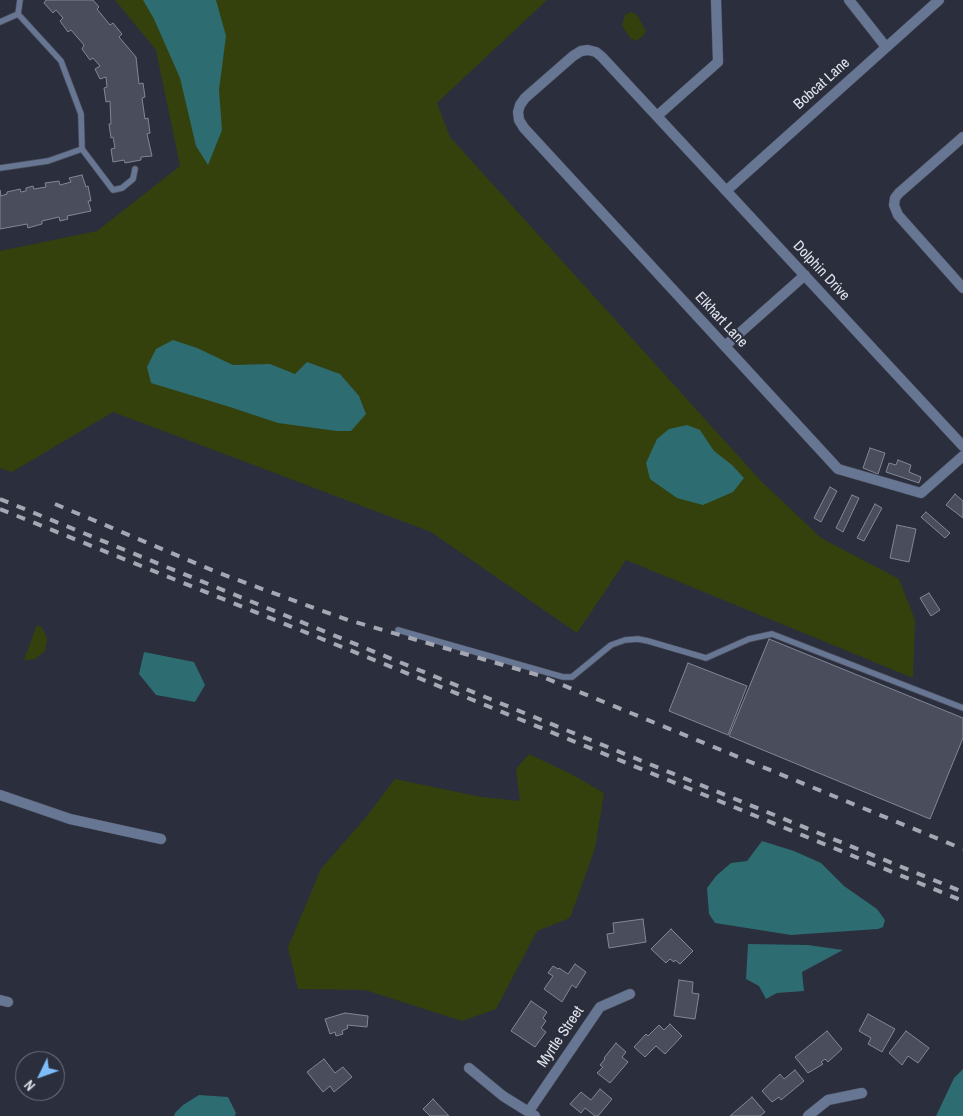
<!DOCTYPE html>
<style>
body{margin:0}
#map{position:relative;width:963px;height:1116px;overflow:hidden;background:#2b2e3c;font-family:"Archivo Narrow",sans-serif}
canvas{display:block}
.north{position:absolute;left:15px;top:1051px;width:50px;height:50px;box-sizing:border-box;background:#2b2e3c;border:1px solid #737682;border-radius:50%;rotate:228deg;font-size:14px;font-weight:700;line-height:20px;text-align:center;color:#e0e3ec}
.north::after{content:'';display:block;margin:auto;width:18px;height:22px;background:#7fbdfa;clip-path:polygon(50% 0,100% 100%,50% 72%,0 100%)}
</style>
<div id="map">
<canvas width="963" height="1116"></canvas>
<div class="north">N</div>
</div>
<script>
const g = document.querySelector('canvas').getContext('2d');
g.lineJoin = 'round';
function paint(path, color) {
  g.fillStyle = color;
  g.fill(path, 'evenodd');
}
function shape(rows) {
  const path = new Path2D();
  for (const r of rows) {
    path.moveTo(r[0], r[1]);
    for (let i = 2; i < r.length; i += 2) path.lineTo(r[i], r[i + 1]);
  }
  return path;
}
function trace(path, color, width, dash) {
  g.strokeStyle = color;
  g.lineWidth = width;
  g.lineCap = dash ? 'butt' : 'round';
  g.setLineDash(dash || []);
  g.stroke(path);
}
function drawText(font, color, halo, rows, align = 'center') {
  g.font = font + ' "Archivo Narrow",sans-serif';
  g.lineWidth = 4;
  g.setLineDash([]);
  g.textBaseline = 'middle';
  g.strokeStyle = halo;
  g.fillStyle = color;
  for (const [text, x, y, turn = 0] of rows) {
    g.save();
    g.translate(x, y);
    g.rotate((+turn || 0) * Math.PI / 180);
    g.textAlign = isNaN(turn) ? turn : align;
    if (halo) g.strokeText(text, 0, 0);
    g.fillText(text, 0, 0);
    g.restore();
  }
}
const green = shape([
 [115,0,547,0,437,103,450,137,760,480,821,538,899,579,915,620,913,678,626,560,577,633,431,532,113,412,12,472,0,468,0,251,97,231,180,166,156,50],
 [631,12,637,15,646,31,643,36,636,41,630,38,622,25,625,15],
 [37,625,41,627,45,633,47,639,45,651,35,659,24,660],
 [529,754,569,773,604,793,595,848,570,918,537,931,496,1009,462,1021,365,990,298,989,288,947,321,869,366,817,395,779,481,797,520,801,516,769]
]);
const water = shape([
 [143,0,216,0,226,36,219,90,222,130,208,165,196,146,180,78,154,19],
 [173,340,197,348,233,365,270,364,295,374,307,362,340,374,359,396,366,414,351,431,337,431,278,423,230,407,151,383,147,367,156,349],
 [687,425,700,430,714,451,732,465,744,478,733,492,703,505,677,498,650,479,646,463,657,439,669,429],
 [144,652,194,662,205,685,195,702,156,695,139,674],
 [762,841,794,851,821,863,844,886,877,909,885,920,883,927,878,929,791,935,715,923,709,914,707,888,716,876,731,863,747,861],
 [748,944,808,945,843,950,802,972,804,991,777,993,766,999,759,986,746,979],
 [963,1069,963,1116,936,1116,954,1078],
 [199,1095,228,1097,236,1113,235,1116,174,1116,175,1113,183,1105]
]);
const building = shape([
 [46,0,93,0,99,7,97,9,110,25,113,23,122,34,119,37,136,57,139,84,143,83,145,97,142,98,145,119,148,118,150,133,147,134,152,156,141,157,141,160,125,163,124,160,113,162,111,149,115,148,113,137,111,138,109,124,111,124,110,101,106,102,104,88,107,87,106,77,100,79,95,69,100,66,93,58,90,60,82,49,84,45,71,30,68,32,60,21,63,18,56,10,53,13,44,3,46,0],
 [82,175,86,187,88,186,91,201,88,201,91,211,67,216,68,219,60,221,59,217,42,221,42,224,28,228,27,224,0,229,0,190,1,196,7,194,7,192,20,189,21,192,26,191,26,188,33,186,34,189,46,187,45,183,59,181,60,185,71,182,69,178,82,175],
 [870,448,885,453,878,474,863,468,870,448],
 [898,460,911,465,909,472,921,477,919,483,886,472,889,463,896,465,898,460],
 [830,487,837,491,821,522,814,518,830,487],
 [955,494,963,501,963,518,946,505,955,494],
 [852,495,859,498,843,532,836,528,852,495],
 [875,504,882,508,864,541,857,538,875,504],
 [926,512,950,533,945,538,921,517,926,512],
 [897,525,916,529,909,562,890,558,897,525],
 [929,593,940,610,931,616,920,598,929,593],
 [769,639,963,718,963,738,930,819,729,736,769,639],
 [688,663,747,686,728,735,669,711,688,663],
 [643,919,646,942,609,948,607,934,614,933,613,923,643,919],
 [671,929,693,951,680,964,675,960,674,962,670,959,666,963,651,949,671,929],
 [575,964,586,972,576,988,572,985,562,1002,544,989,553,976,548,973,553,966,558,969,559,968,568,974,575,964],
 [679,980,693,982,692,993,699,994,695,1019,674,1016,679,980],
 [531,1001,547,1012,543,1018,546,1021,541,1028,546,1032,535,1047,511,1031,531,1001],
 [345,1013,368,1016,367,1027,347,1025,348,1028,342,1031,343,1034,336,1036,335,1032,330,1034,325,1019,345,1013],
 [868,1014,895,1029,882,1052,868,1044,871,1038,859,1031,868,1014],
 [670,1024,682,1036,665,1054,656,1046,645,1057,634,1047,646,1034,648,1036,659,1025,664,1030,670,1024],
 [827,1031,842,1049,828,1062,825,1059,821,1062,823,1064,808,1073,795,1057,827,1031],
 [906,1031,929,1048,918,1063,908,1056,902,1065,889,1053,906,1031],
 [616,1043,626,1052,622,1057,628,1062,610,1083,597,1073,603,1067,600,1065,605,1059,604,1058,616,1043],
 [324,1059,335,1073,343,1067,352,1077,334,1092,330,1086,323,1092,307,1072,324,1059],
 [795,1070,804,1081,781,1100,779,1097,772,1102,762,1091,780,1074,784,1079,795,1070],
 [600,1089,612,1099,598,1116,595,1116,585,1108,581,1113,570,1104,581,1092,591,1100,600,1089],
 [752,1097,765,1112,760,1116,730,1116,752,1097],
 [433,1099,449,1116,430,1116,423,1109,433,1099]
]);
const lane = shape([
 [0,22,18,14],
 [82,149,113,190,122,188,133,179,135,169],
 [0,168,48,161,82,149,81,114,61,61,18,14,20,0],
 [398,630,563,677,572,677,611,645,625,640,638,639,648,641,706,658,749,639,772,634,963,708]
]);
const street = shape([
 [849,0,886,47],
 [657,116,718,62,716,0],
 [963,137,899,193,895,198,894,205,898,215,963,288],
 [726,191,939,0],
 [725,346,805,275],
 [963,446,602,57,596,52,588,50,581,51,573,56,525,98,520,105,518,112,519,120,524,128,838,469,921,493,963,456],
 [0,795,70,819,161,839],
 [0,1000,8,1002],
 [469,1068,503,1096,535,1116],
 [529,1111,600,1007,630,994],
 [808,1116,828,1100,862,1093]
]);
const rail = shape([
 [0,499,963,892],
 [55,504,219,573,314,608,348,620,538,675,963,849],
 [0,509,446,689,963,901]
]);
const streetNames = [
 ["Bobcat Lane",822,84,-42],
 ["Dolphin Drive",821,271,47],
 ["Elkhart Lane",721,320,47],
 ["Myrtle Street",561,1037,-56]
];
paint(green, '#34410d');
paint(water, '#2d6c71');
paint(building, '#494d5c');
trace(building, '#828797', 1);
trace(lane, '#484b58', 7);
trace(street, '#484b58', 11);
trace(lane, '#677693', 5.5);
trace(street, '#677693', 10);
trace(rail, '#a5a8b3', 4, [9, 9]);
drawText('15px', '#e0e3ec', '#2b2e3c', streetNames);
</script>
